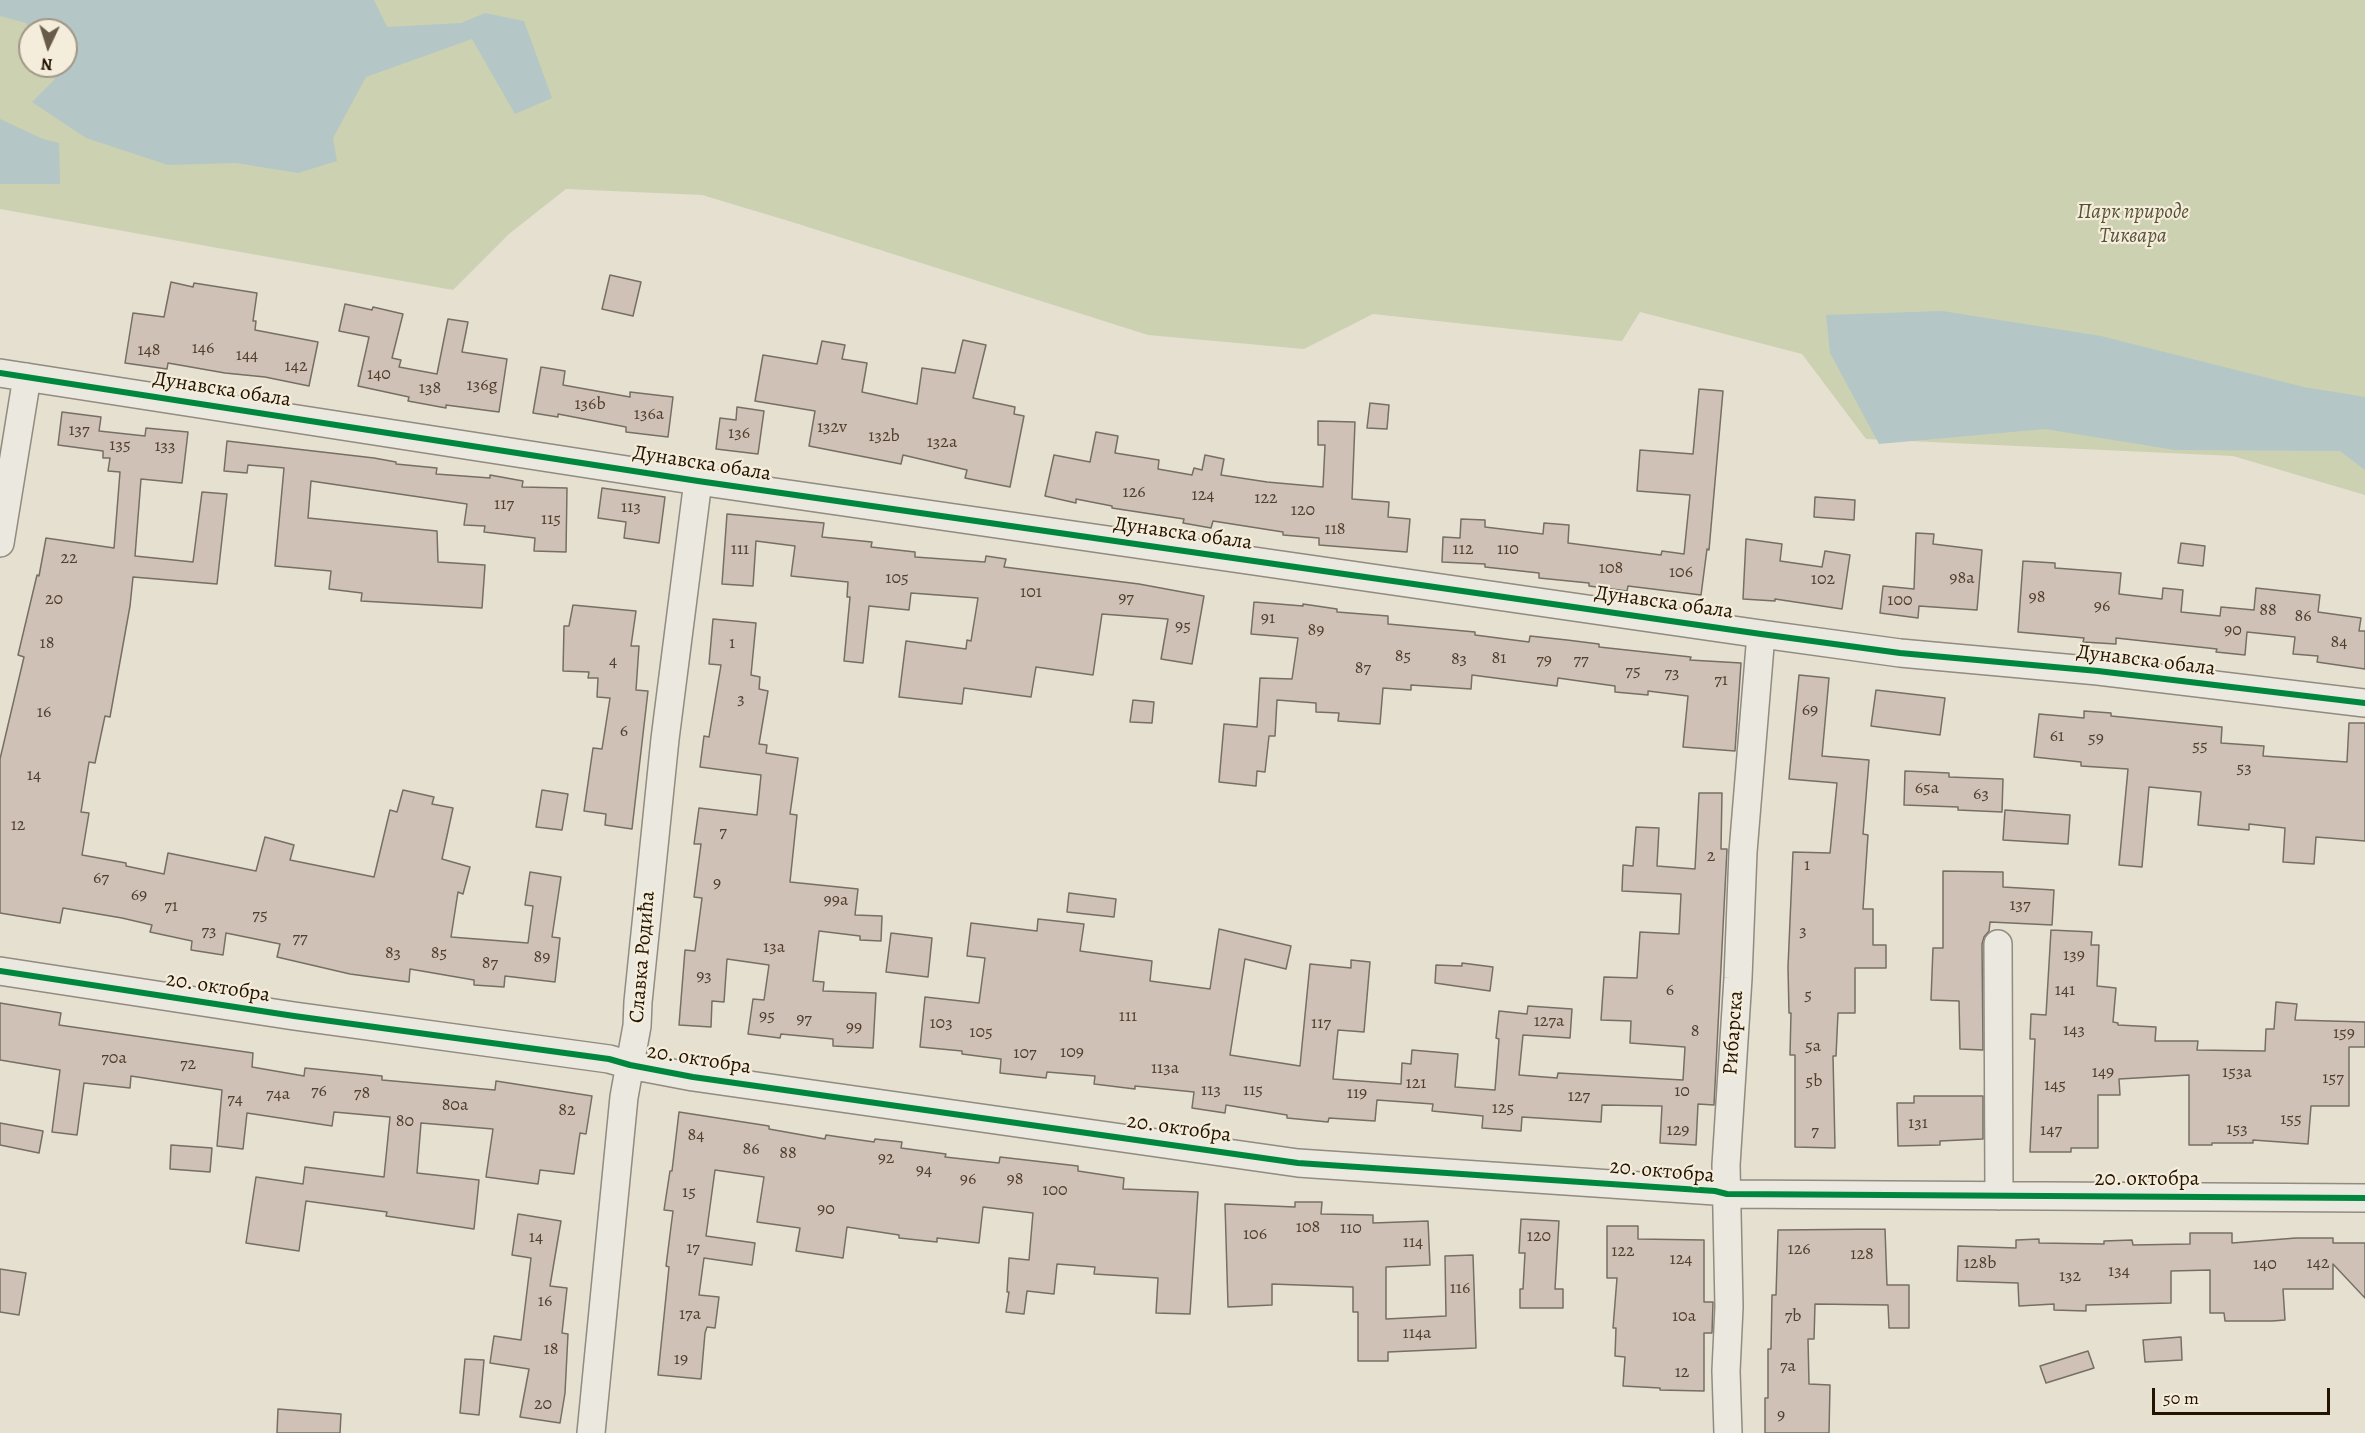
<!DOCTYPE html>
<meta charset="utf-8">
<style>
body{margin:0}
#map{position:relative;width:2365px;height:1433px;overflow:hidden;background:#e6e0d0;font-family:Alegreya,serif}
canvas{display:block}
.north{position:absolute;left:18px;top:18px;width:60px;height:60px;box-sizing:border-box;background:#f4eddb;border:2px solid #a19684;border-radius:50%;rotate:184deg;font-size:16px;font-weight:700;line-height:24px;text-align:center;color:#251301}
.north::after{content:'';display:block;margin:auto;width:21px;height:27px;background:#695b49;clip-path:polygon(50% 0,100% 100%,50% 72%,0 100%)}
.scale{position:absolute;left:2152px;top:1388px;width:178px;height:27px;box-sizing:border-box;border:3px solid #251301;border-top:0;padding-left:8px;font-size:18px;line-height:21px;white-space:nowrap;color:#251301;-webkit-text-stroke:4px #f4eddb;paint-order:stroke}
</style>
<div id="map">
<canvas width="2365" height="1433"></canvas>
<div class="north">N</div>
<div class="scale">50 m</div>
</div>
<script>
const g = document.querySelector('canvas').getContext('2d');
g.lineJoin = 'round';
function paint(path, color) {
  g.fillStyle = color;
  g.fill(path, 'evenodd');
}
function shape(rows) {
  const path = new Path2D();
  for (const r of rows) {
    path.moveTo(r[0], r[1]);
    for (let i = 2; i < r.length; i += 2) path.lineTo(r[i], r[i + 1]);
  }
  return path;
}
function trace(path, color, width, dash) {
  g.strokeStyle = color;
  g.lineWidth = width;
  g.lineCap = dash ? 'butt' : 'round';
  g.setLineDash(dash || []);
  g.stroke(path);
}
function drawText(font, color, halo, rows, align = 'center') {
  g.font = font + ' Alegreya,serif';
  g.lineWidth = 4.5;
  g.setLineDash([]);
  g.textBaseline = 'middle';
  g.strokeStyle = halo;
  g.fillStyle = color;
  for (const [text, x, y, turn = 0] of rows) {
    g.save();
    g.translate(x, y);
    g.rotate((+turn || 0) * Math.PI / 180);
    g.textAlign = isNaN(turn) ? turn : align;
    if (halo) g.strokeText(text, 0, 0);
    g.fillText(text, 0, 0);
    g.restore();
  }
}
const green = shape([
 [0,0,2365,0,2365,495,2233,456,1866,439,1802,354,1640,312,1622,341,1373,314,1304,349,1148,335,792,222,702,195,566,189,509,234,453,290,0,209],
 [30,30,66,30,66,66,30,66]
]);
const water = shape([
 [0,0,374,0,387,27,461,23,485,13,524,21,552,98,515,114,472,39,366,77,333,138,337,161,298,173,236,163,168,165,86,138,32,102,55,79,48,66,66,66,66,30,30,31,26,23,0,16],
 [0,119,43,139,59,143,60,184,0,184],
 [1942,311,2101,336,2304,387,2365,397,2365,470,2340,451,2175,450,2045,429,1879,444,1830,353,1826,315]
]);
const building = shape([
 [610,275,641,282,633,316,602,309,610,275],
 [171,282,193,287,194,283,257,293,253,321,256,321,255,330,318,342,309,386,265,377,225,373,168,363,167,369,125,363,133,313,164,317,171,282],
 [345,304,372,310,373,307,403,314,392,358,401,360,399,367,437,374,448,319,468,322,462,352,507,359,499,412,446,405,446,408,408,401,409,397,358,386,369,337,339,331,345,304],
 [963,340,986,345,973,398,1015,407,1014,414,1024,416,1010,487,965,478,967,470,903,455,901,464,809,446,815,411,755,401,763,355,817,364,822,341,845,345,842,359,867,363,862,392,917,404,922,368,955,373,963,340],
 [541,367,565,371,563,385,630,397,630,392,673,397,668,437,626,432,626,427,558,414,558,417,533,413,541,367],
 [1699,389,1723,391,1709,550,1707,549,1701,595,1628,586,1627,591,1589,586,1589,583,1539,578,1539,573,1485,567,1485,564,1442,562,1443,537,1460,538,1461,519,1485,520,1485,527,1543,534,1544,523,1569,525,1568,543,1661,555,1662,551,1684,554,1690,495,1637,491,1640,450,1693,454,1699,389],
 [1370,403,1389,405,1387,429,1367,428,1370,403],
 [737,407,764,411,758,454,716,449,720,418,736,420,737,407],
 [62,412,101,417,99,431,145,436,146,428,188,432,182,483,141,479,135,556,193,562,202,492,227,494,217,584,133,577,130,606,110,717,105,716,95,763,89,762,81,812,89,813,82,855,126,863,126,866,164,874,168,853,256,871,265,837,294,845,290,860,374,877,390,810,397,812,403,790,434,797,432,804,453,808,442,859,470,867,463,894,458,892,451,937,528,943,533,906,525,905,530,872,561,877,552,937,560,938,555,982,505,976,504,987,474,985,474,980,410,969,409,982,350,974,277,957,280,944,226,933,223,955,191,950,192,941,150,932,152,925,122,918,63,908,60,923,0,913,0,759,24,657,18,655,37,575,39,576,46,538,114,548,120,472,108,471,110,458,103,458,103,451,58,445,62,412],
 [1318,421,1355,422,1352,499,1389,502,1388,517,1410,519,1407,552,1319,545,1319,538,1283,535,1283,532,1213,521,1211,528,1183,523,1184,519,1112,508,1112,506,1076,499,1076,503,1045,496,1054,455,1090,462,1096,432,1118,436,1115,453,1159,460,1158,469,1192,475,1194,468,1202,470,1205,455,1224,459,1221,475,1267,482,1323,487,1325,445,1318,445,1318,421],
 [227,441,374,458,396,462,396,464,437,468,436,474,490,478,490,475,523,481,522,487,567,488,566,552,534,551,535,538,484,532,485,526,464,525,467,504,311,481,308,518,437,531,438,562,485,565,482,608,361,601,362,593,329,589,331,571,275,566,284,468,248,465,247,473,224,471,227,441],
 [602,488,665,497,659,543,624,538,626,522,598,518,602,488],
 [1815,497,1855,500,1854,520,1814,517,1815,497],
 [727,514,824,523,822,537,872,542,871,547,915,552,915,557,985,562,986,556,1006,559,1004,567,1139,584,1204,596,1192,664,1161,659,1168,619,1102,614,1093,675,1036,667,1031,697,964,688,962,704,899,697,906,641,966,649,967,640,971,641,978,598,911,593,909,610,869,606,863,663,844,661,850,597,847,597,848,582,791,576,795,546,756,541,753,586,722,584,727,514],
 [1916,533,1934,534,1933,544,1982,550,1977,610,1919,606,1918,618,1880,613,1883,586,1914,589,1916,533],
 [1746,539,1782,544,1780,561,1822,567,1825,551,1850,555,1842,609,1775,599,1775,601,1743,599,1746,539],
 [2181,543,2205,546,2203,566,2178,563,2181,543],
 [2023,561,2055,563,2055,568,2121,573,2119,594,2162,599,2163,588,2183,590,2181,612,2220,616,2221,607,2254,610,2256,588,2320,595,2318,612,2361,618,2359,631,2365,631,2365,669,2317,662,2318,656,2293,654,2295,637,2247,632,2245,655,2216,652,2217,649,2116,638,2116,644,2083,642,2084,638,2018,632,2023,561],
 [1254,602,1303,606,1303,604,1337,609,1337,612,1388,616,1388,624,1475,632,1475,635,1529,642,1530,636,1567,640,1599,644,1599,647,1691,657,1690,660,1741,663,1735,751,1683,747,1688,696,1648,691,1648,695,1615,692,1615,686,1558,678,1557,686,1472,675,1471,689,1411,685,1411,690,1383,688,1380,724,1338,721,1339,713,1316,712,1316,703,1277,700,1275,736,1269,736,1265,772,1257,771,1256,786,1219,782,1224,724,1257,727,1260,678,1292,679,1298,638,1251,634,1254,602],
 [573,605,636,611,631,646,639,646,636,690,648,691,632,829,605,825,606,814,584,811,593,748,602,749,610,698,597,697,598,678,588,678,589,672,563,671,564,626,569,626,573,605],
 [713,619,756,623,751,675,760,677,759,689,768,691,759,744,767,745,766,753,798,758,790,814,797,815,790,882,858,889,855,915,882,916,881,941,860,940,860,936,819,931,813,981,824,982,823,991,876,993,873,1048,833,1046,833,1039,781,1034,780,1038,748,1034,753,999,764,1000,769,965,727,959,724,1002,712,1001,711,1027,679,1025,685,950,695,951,702,898,694,897,701,844,694,844,699,808,757,815,761,775,700,767,704,736,709,737,721,665,709,664,713,619],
 [1799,675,1829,678,1822,756,1869,760,1863,834,1868,835,1863,909,1873,909,1873,945,1886,945,1886,968,1855,968,1855,1013,1838,1013,1836,1056,1833,1056,1835,1148,1795,1147,1795,1055,1790,1055,1791,1013,1789,1013,1788,967,1793,852,1830,853,1837,783,1789,779,1799,675],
 [1876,690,1945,698,1940,735,1871,726,1876,690],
 [1133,700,1154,702,1152,723,1130,722,1133,700],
 [2084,711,2111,713,2111,716,2222,727,2221,743,2264,746,2263,756,2347,762,2349,723,2365,723,2365,841,2316,837,2314,864,2283,862,2285,828,2249,824,2249,830,2198,825,2201,792,2149,787,2142,867,2119,865,2128,769,2081,766,2081,762,2034,757,2039,714,2084,718,2084,711],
 [1905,771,1949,773,1949,777,2003,779,2002,812,1958,810,1958,807,1904,805,1905,771],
 [542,790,568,794,562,830,536,827,542,790],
 [1699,793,1722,793,1721,849,1727,849,1714,1105,1698,1104,1696,1145,1660,1143,1662,1106,1602,1105,1601,1122,1522,1117,1521,1131,1482,1128,1483,1116,1432,1111,1433,1104,1377,1100,1375,1121,1329,1118,1328,1122,1287,1118,1287,1115,1226,1105,1225,1113,1192,1108,1194,1092,1135,1086,1135,1089,1094,1084,1095,1076,1047,1072,1046,1078,1000,1073,1001,1059,962,1054,962,1051,920,1047,925,997,979,1003,985,958,967,956,971,923,1037,931,1038,919,1084,924,1080,951,1152,961,1150,981,1210,989,1219,929,1291,946,1286,969,1245,959,1230,1055,1300,1066,1310,964,1351,968,1351,960,1370,962,1364,1032,1338,1030,1333,1079,1401,1084,1402,1063,1411,1064,1412,1050,1458,1054,1455,1087,1495,1090,1499,1039,1496,1038,1499,1011,1527,1014,1528,1006,1572,1009,1570,1038,1523,1035,1519,1075,1557,1078,1558,1073,1683,1080,1685,1047,1630,1043,1631,1021,1601,1020,1604,977,1637,978,1640,932,1679,934,1681,894,1622,891,1623,865,1633,866,1636,827,1659,828,1657,866,1695,869,1699,793],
 [2005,810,2070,815,2068,844,2003,840,2005,810],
 [1943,871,2003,872,2003,887,2054,890,2052,925,1990,922,1989,931,1984,937,1982,944,1983,1050,1960,1049,1959,1001,1931,1000,1933,948,1943,948,1943,871],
 [1069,893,1116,899,1114,917,1067,912,1069,893],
 [2051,930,2092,932,2091,945,2099,945,2097,986,2116,988,2113,1022,2118,1023,2118,1025,2156,1027,2155,1041,2198,1041,2197,1050,2265,1051,2266,1029,2274,1029,2276,1002,2297,1004,2295,1020,2365,1022,2365,1047,2349,1047,2349,1106,2311,1106,2308,1144,2253,1140,2253,1143,2212,1143,2212,1145,2189,1145,2189,1075,2119,1079,2120,1095,2098,1095,2098,1148,2071,1148,2071,1152,2030,1152,2035,1039,2030,1039,2031,1014,2046,1015,2051,930],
 [891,933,932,938,928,977,886,972,891,933],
 [1462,963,1493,967,1490,991,1435,983,1436,965,1462,966,1462,963],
 [0,1003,61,1013,59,1025,253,1053,252,1067,304,1076,305,1068,382,1076,382,1080,495,1090,496,1081,592,1096,586,1134,580,1133,574,1174,540,1170,538,1184,486,1177,493,1129,421,1123,417,1173,479,1180,474,1229,386,1216,387,1212,306,1201,299,1251,246,1243,256,1177,303,1184,305,1167,384,1177,390,1117,334,1112,332,1126,247,1113,243,1149,217,1146,222,1090,131,1076,130,1088,84,1083,77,1135,52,1132,60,1070,0,1060,0,1003],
 [1914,1096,1983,1096,1983,1139,1940,1141,1940,1145,1898,1146,1897,1103,1914,1103,1914,1096],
 [679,1112,769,1126,769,1129,825,1139,826,1135,874,1142,875,1139,902,1142,901,1148,946,1154,945,1157,999,1163,1000,1157,1078,1166,1078,1171,1124,1178,1123,1189,1198,1192,1190,1314,1156,1313,1158,1278,1094,1274,1095,1267,1057,1264,1054,1294,1027,1291,1024,1314,1006,1312,1009,1292,1007,1292,1009,1258,1029,1260,1033,1213,983,1207,979,1243,937,1238,937,1242,899,1238,899,1235,847,1227,843,1258,796,1251,800,1228,757,1222,764,1177,715,1170,706,1236,755,1243,752,1265,704,1258,699,1295,719,1297,715,1328,707,1327,705,1333,701,1379,658,1375,669,1267,666,1266,673,1211,664,1210,670,1171,672,1171,679,1112],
 [0,1123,43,1131,39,1153,0,1145,0,1123],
 [171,1145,212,1148,210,1172,170,1169,171,1145],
 [1295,1202,1322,1202,1321,1214,1373,1215,1373,1223,1428,1221,1430,1265,1386,1267,1386,1319,1446,1316,1445,1256,1473,1255,1476,1348,1388,1352,1388,1361,1358,1361,1358,1312,1353,1312,1353,1287,1272,1284,1272,1305,1228,1307,1225,1204,1295,1207,1295,1202],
 [518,1214,561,1221,550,1286,567,1288,562,1333,568,1334,565,1393,560,1423,520,1417,529,1369,490,1363,494,1336,521,1340,531,1258,512,1255,518,1214],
 [1521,1219,1559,1221,1555,1289,1563,1289,1563,1308,1520,1308,1520,1289,1523,1289,1525,1253,1519,1253,1521,1219],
 [1607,1226,1638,1226,1638,1239,1704,1240,1704,1302,1713,1302,1712,1333,1704,1333,1704,1391,1660,1390,1660,1388,1623,1386,1625,1357,1615,1356,1616,1328,1613,1328,1617,1278,1607,1278,1607,1226],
 [1885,1229,1887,1285,1909,1285,1909,1328,1889,1328,1888,1305,1815,1304,1814,1339,1808,1339,1809,1384,1830,1385,1829,1433,1765,1433,1765,1398,1768,1398,1768,1349,1771,1349,1772,1295,1776,1295,1778,1230,1885,1229],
 [2190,1233,2232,1233,2232,1243,2296,1238,2333,1238,2333,1243,2365,1243,2365,1298,2333,1264,2333,1289,2283,1289,2285,1320,2272,1321,2225,1321,2224,1313,2210,1313,2210,1270,2171,1271,2171,1303,2086,1305,2086,1311,2054,1310,2054,1304,2019,1306,2018,1283,1957,1281,1958,1246,2016,1248,2016,1240,2039,1239,2039,1243,2104,1244,2104,1241,2132,1240,2133,1245,2190,1244,2190,1233],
 [0,1269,26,1273,19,1315,0,1312,0,1269],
 [2181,1337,2182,1360,2145,1362,2143,1340,2181,1337],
 [2088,1351,2094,1368,2046,1383,2040,1366,2088,1351],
 [465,1359,484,1360,479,1415,460,1413,465,1359],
 [278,1409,341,1414,340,1433,277,1433,278,1409]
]);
const street = shape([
 [0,373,698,481,1761,634,1900,653,2098,671,2365,703],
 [0,543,27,377],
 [1998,944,1999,1196],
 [0,971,294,1016,609,1059,630,1065,693,1077,1298,1163,1715,1191,1727,1194,2365,1198],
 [591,1433,624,1097,637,1026,638,1002,665,739,698,481],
 [1728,1433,1726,1371,1729,1307,1726,1165,1738,978,1743,852,1761,634]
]);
const cycleway = shape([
 [0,373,698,481,1761,634,1900,653,2098,671,2365,703],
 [0,971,294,1016,609,1059,630,1065,693,1077,1298,1163,1715,1191,1727,1194,2365,1198]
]);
const numberNames = [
 ["146",203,349],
 ["148",149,351],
 ["144",247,356],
 ["142",296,367],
 ["140",379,375],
 ["136g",482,386],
 ["138",430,389],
 ["136b",590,405],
 ["136a",649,415],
 ["132v",832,428],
 ["137",79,431],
 ["136",739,434],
 ["132b",884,437],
 ["132a",942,443],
 ["135",120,446],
 ["133",165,447],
 ["126",1134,493],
 ["124",1203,496],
 ["122",1266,499],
 ["117",504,505],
 ["113",631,508],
 ["120",1303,511],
 ["115",551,520],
 ["118",1335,530],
 ["111",740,550],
 ["112",1463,550],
 ["110",1508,550],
 ["22",69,559],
 ["108",1611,569],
 ["106",1681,573],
 ["105",897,579],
 ["98a",1962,579],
 ["102",1823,580],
 ["101",1031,593],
 ["98",2037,598],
 ["97",1126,599],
 ["20",54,600],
 ["100",1900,601],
 ["96",2102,607],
 ["88",2268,611],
 ["86",2303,617],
 ["91",1268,619],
 ["95",1183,627],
 ["89",1316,631],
 ["90",2233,631],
 ["84",2339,643],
 ["18",47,644],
 ["1",732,644],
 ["85",1403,657],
 ["81",1499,659],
 ["83",1459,660],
 ["79",1544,661],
 ["77",1581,661],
 ["4",613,662],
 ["87",1363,669],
 ["75",1633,672],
 ["73",1672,674],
 ["71",1721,681],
 ["3",741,700],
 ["69",1810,711],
 ["16",44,713],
 ["6",624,732],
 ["61",2057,737],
 ["59",2096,739],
 ["55",2200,747],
 ["53",2244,769],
 ["14",34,776],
 ["65a",1927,789],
 ["63",1981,795],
 ["12",18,826],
 ["7",723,833],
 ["2",1711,857],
 ["1",1807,866],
 ["67",101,879],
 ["9",717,884],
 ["69",139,896],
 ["99a",836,901],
 ["137",2020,906],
 ["71",171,907],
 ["75",260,916],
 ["73",209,932],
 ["3",1803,932],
 ["77",300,939],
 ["13a",774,948],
 ["83",393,954],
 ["85",439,954],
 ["139",2074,956],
 ["89",542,958],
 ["87",490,964],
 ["93",704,977],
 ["6",1670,991],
 ["141",2065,991],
 ["5",1808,996],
 ["95",767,1017],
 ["111",1128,1017],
 ["97",804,1020],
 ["127a",1549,1022],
 ["103",941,1024],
 ["117",1321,1024],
 ["99",854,1028],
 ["143",2074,1031],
 ["8",1695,1032],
 ["105",981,1033],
 ["159",2344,1034],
 ["5a",1813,1047],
 ["109",1072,1053],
 ["107",1025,1054],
 ["70a",114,1059],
 ["72",188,1065],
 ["113a",1165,1069],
 ["149",2103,1073],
 ["153a",2237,1073],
 ["157",2333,1079],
 ["5b",1814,1082],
 ["121",1416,1084],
 ["145",2055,1086],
 ["113",1211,1091],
 ["115",1253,1091],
 ["76",319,1092],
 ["10",1682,1092],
 ["78",362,1094],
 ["119",1357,1094],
 ["74a",278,1095],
 ["127",1579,1097],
 ["74",235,1100],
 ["80a",455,1106],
 ["125",1503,1109],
 ["82",567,1111],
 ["155",2291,1120],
 ["80",405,1122],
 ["131",1918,1124],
 ["153",2237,1130],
 ["129",1678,1131],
 ["147",2051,1131],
 ["7",1815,1132],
 ["84",696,1136],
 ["86",751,1150],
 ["88",788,1154],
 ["92",886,1159],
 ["94",924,1171],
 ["96",968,1180],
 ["98",1015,1180],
 ["100",1055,1191],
 ["15",689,1193],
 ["90",826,1210],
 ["108",1308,1228],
 ["110",1351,1229],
 ["106",1255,1235],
 ["120",1539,1237],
 ["14",536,1238],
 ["114",1413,1243],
 ["17",693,1249],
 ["126",1799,1250],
 ["122",1623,1252],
 ["128",1862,1255],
 ["124",1681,1260],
 ["128b",1980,1264],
 ["142",2318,1264],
 ["140",2265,1265],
 ["134",2119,1272],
 ["132",2070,1277],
 ["116",1460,1289],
 ["16",545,1302],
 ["17a",690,1315],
 ["10a",1684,1317],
 ["7b",1793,1317],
 ["114a",1417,1334],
 ["18",551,1350],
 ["19",681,1360],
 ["7a",1788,1367],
 ["12",1682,1373],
 ["20",543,1405],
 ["9",1781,1416]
];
const parkNames = [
 ["Парк природе",2133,213],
 ["Тиквара",2133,237]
];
const streetNames = [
 ["Дунавска обала",222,390,9],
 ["Дунавска обала",702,464,9],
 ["Дунавска обала",1183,534,8],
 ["Дунавска обала",1664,603,8],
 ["Дунавска обала",2146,661,7],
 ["Славка Родића",643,957,-85],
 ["20. октобра",218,988,9],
 ["Рибарска",1734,1033,-86],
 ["20. октобра",699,1060,9],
 ["20. октобра",1179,1129,8],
 ["20. октобра",1662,1172,5],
 ["20. октобра",2147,1180]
];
paint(green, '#ccd1b1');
paint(water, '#b4c7c6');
paint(building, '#d0c1b6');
trace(building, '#756f65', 1.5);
trace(street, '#918b80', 30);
trace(street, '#ebe8e0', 27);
trace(cycleway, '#00873e', 6);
drawText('18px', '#503e2e', null, numberNames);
drawText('italic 21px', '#585136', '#f4eddb', parkNames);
drawText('21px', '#251301', '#f4eddb', streetNames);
</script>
